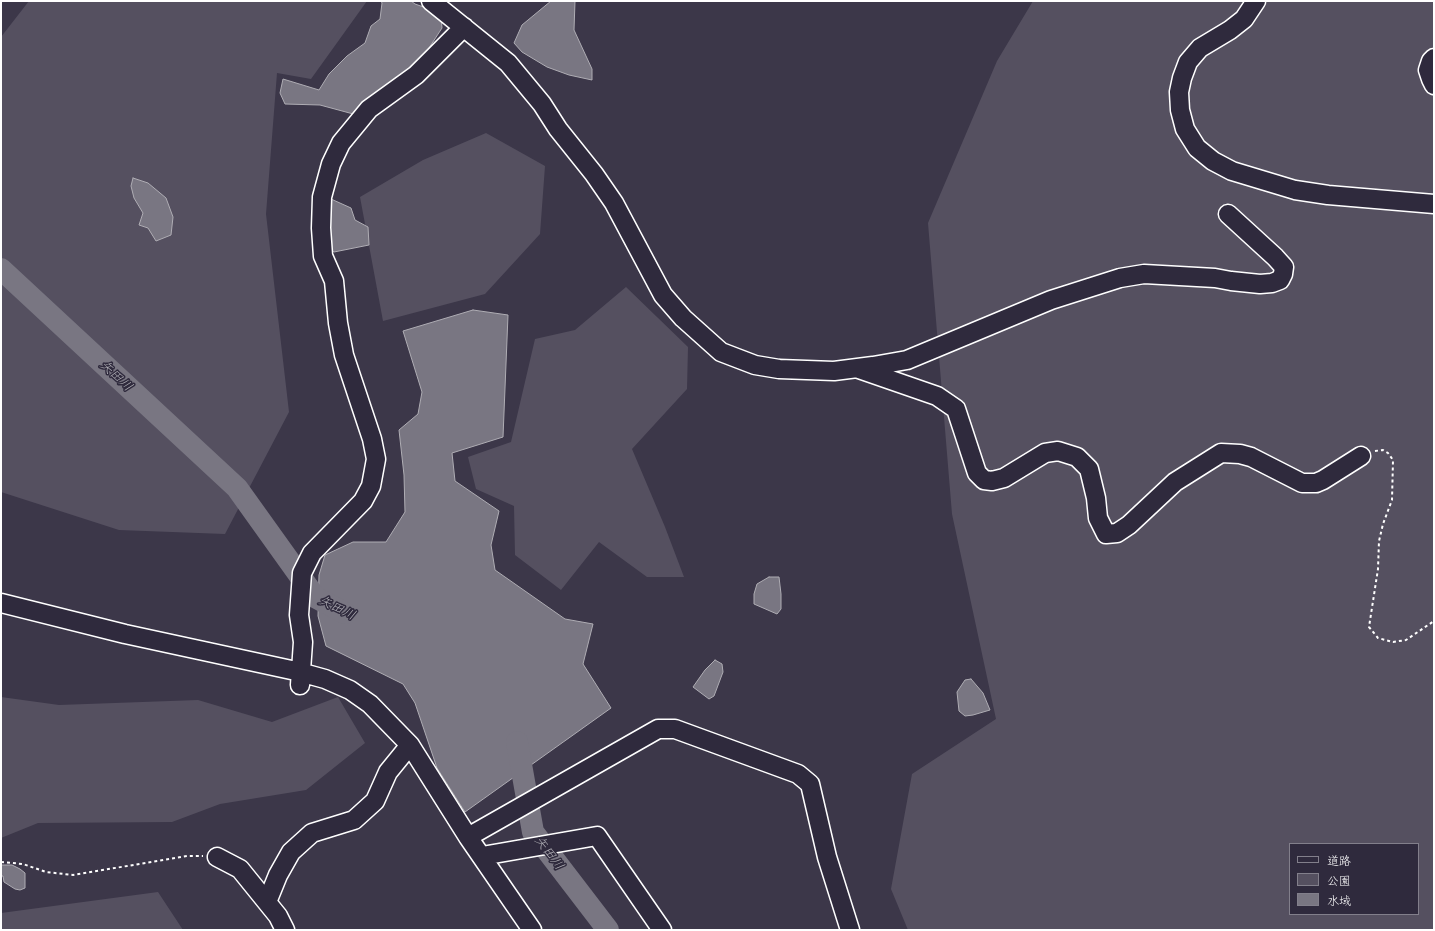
<!DOCTYPE html>
<meta charset="utf-8">
<style>
body{margin:0}
#map{position:relative;width:1435px;height:931px;overflow:hidden;background:#3c3749;font-family:"Comic Neue","Klee One",sans-serif}
canvas{display:block}
.frame{position:absolute;inset:0;border:2px solid #fff;pointer-events:none}
.legend{position:absolute;left:1289px;top:843px;width:130px;height:72px;box-sizing:border-box;background:#2f2a3d;border:1px solid #827f8b;margin:0;padding:5px 7px;list-style:none;font-size:12px;color:#fff}
.legend li{display:flex;align-items:center;gap:8px;height:20px}
.legend b{width:20px;border:1px solid #827f8b}
</style>
<div id="map">
<canvas width="1435" height="931"></canvas>
<div class="frame"></div>
<ul class="legend">
<li><b style="height:5px;background:#2f2a3d"></b>道路</li>
<li><b style="height:11px;background:#555060"></b>公園</li>
<li><b style="height:11px;background:#797682"></b>水域</li>
</ul>
</div>
<script>
const g = document.querySelector('canvas').getContext('2d');
g.lineJoin = 'round';
function paint(path, color) {
  g.fillStyle = color;
  g.fill(path, 'evenodd');
}
function shape(rows) {
  const path = new Path2D();
  for (const r of rows) {
    path.moveTo(r[0], r[1]);
    for (let i = 2; i < r.length; i += 2) path.lineTo(r[i], r[i + 1]);
  }
  return path;
}
function trace(path, color, width, dash) {
  g.strokeStyle = color;
  g.lineWidth = width;
  g.lineCap = dash ? 'butt' : 'round';
  g.setLineDash(dash || []);
  g.stroke(path);
}
function drawText(font, color, halo, rows, align = 'center') {
  g.font = font + ' "Comic Neue","Klee One",sans-serif';
  g.lineWidth = 3;
  g.setLineDash([]);
  g.textBaseline = 'middle';
  g.strokeStyle = halo;
  g.fillStyle = color;
  for (const [text, x, y, turn = 0] of rows) {
    g.save();
    g.translate(x, y);
    g.rotate((+turn || 0) * Math.PI / 180);
    g.textAlign = isNaN(turn) ? turn : align;
    if (halo) g.strokeText(text, 0, 0);
    g.fillText(text, 0, 0);
    g.restore();
  }
}
const green = shape([
 [29,1,367,1,311,79,277,73,266,214,289,412,225,534,119,530,1,492,1,37],
 [1033,1,1434,1,1434,930,908,930,891,889,912,774,996,719,952,514,928,223,997,61],
 [1290,844,1418,844,1418,914,1290,914],
 [486,133,545,166,540,234,485,294,383,321,360,197,423,160],
 [626,287,688,347,687,389,632,449,665,527,684,577,647,577,599,542,561,590,515,555,514,506,476,489,468,457,511,442,535,339,575,330],
 [1,697,59,705,198,700,272,722,338,697,365,743,306,790,220,804,172,822,38,823,1,838],
 [158,892,183,930,1,930,1,913]
]);
const water = shape([
 [381,1,411,1,415,4,429,9,441,15,442,28,429,48,421,63,357,115,320,105,285,104,280,93,283,79,319,90,329,74,347,56,365,43,371,26,380,19,382,3,381,1],
 [551,1,575,1,574,30,592,69,592,80,569,75,547,67,522,52,514,43,522,25,551,1],
 [133,178,148,183,166,198,173,217,171,235,156,241,148,228,139,225,143,213,134,198,131,186,133,178],
 [331,199,351,208,355,220,368,227,369,245,334,252,331,250,329,227,331,199],
 [473,310,508,315,503,437,452,453,455,481,499,511,491,545,495,570,565,619,593,624,583,664,611,708,465,812,437,768,415,703,403,684,326,646,318,616,319,575,325,555,353,542,386,542,405,512,404,475,399,430,418,414,422,392,403,331,473,310],
 [769,577,779,577,781,594,781,609,777,614,754,604,754,594,757,584,769,577],
 [715,660,722,664,723,672,714,696,709,699,693,687,705,670,715,660],
 [971,679,983,693,990,710,973,715,965,716,959,711,957,692,965,680,971,679],
 [1,865,12,865,20,869,25,873,25,888,20,890,15,889,4,882,3,876,1,876,1,865]
]);
const river = shape([
 [1,269,237,488,315,597,345,613],
 [517,742,533,832,608,930]
]);
const path = shape([
 [1375,451,1383,450,1388,453,1393,460,1392,500,1383,524,1379,541,1378,569,1369,627,1378,638,1393,642,1406,640,1434,621],
 [1,862,23,864,46,872,73,875,187,856,203,856]
]);
const minor = shape([
 [431,1,508,63,542,104,558,129,594,174,614,203,663,295,683,318,721,352,755,365,779,369,834,371,873,366,907,360,1051,300,1120,278,1144,274,1215,278,1231,281,1260,284,1272,283,1280,280,1283,274,1284,267,1275,257,1228,214],
 [1256,1,1244,19,1230,30,1200,48,1188,62,1182,78,1179,92,1180,110,1185,129,1197,148,1213,161,1232,171,1295,190,1328,195,1434,204],
 [1434,58,1431,61,1428,70,1431,79,1434,85],
 [859,369,937,396,956,409,977,473,984,480,992,481,1004,478,1045,453,1058,451,1077,457,1089,469,1096,498,1098,518,1106,534,1117,533,1129,525,1175,482,1221,453,1240,454,1251,457,1302,483,1316,483,1323,480,1361,456],
 [1,603,125,634,296,671,325,679,350,690,370,704,410,745,468,837,532,930],
 [300,685,303,642,299,615,302,573,312,553,363,501,371,486,376,459,372,439,344,355,338,323,334,281,323,256,321,228,322,197,331,164,341,143,369,109,416,75,464,27],
 [468,837,658,729,675,729,798,774,810,784,827,857,850,930],
 [482,856,597,836,662,930],
 [217,857,240,869,278,916,285,930],
 [267,902,278,875,291,852,312,833,354,820,375,801,388,772,410,745]
]);
const waterNames = [
 ["矢田川",116,376,43],
 ["矢田川",337,608,26],
 ["矢田川",549,853,53]
];
paint(green, '#555060');
paint(water, '#797682');
trace(water, '#afadb4', 1);
trace(river, '#797682', 22);
trace(minor, '#fff', 21);
trace(path, '#fff', 2, [3, 3]);
trace(minor, '#2f2a3d', 18);
drawText('italic 13px', '#b5b4ba', '#2f2a3d', waterNames);
</script>
